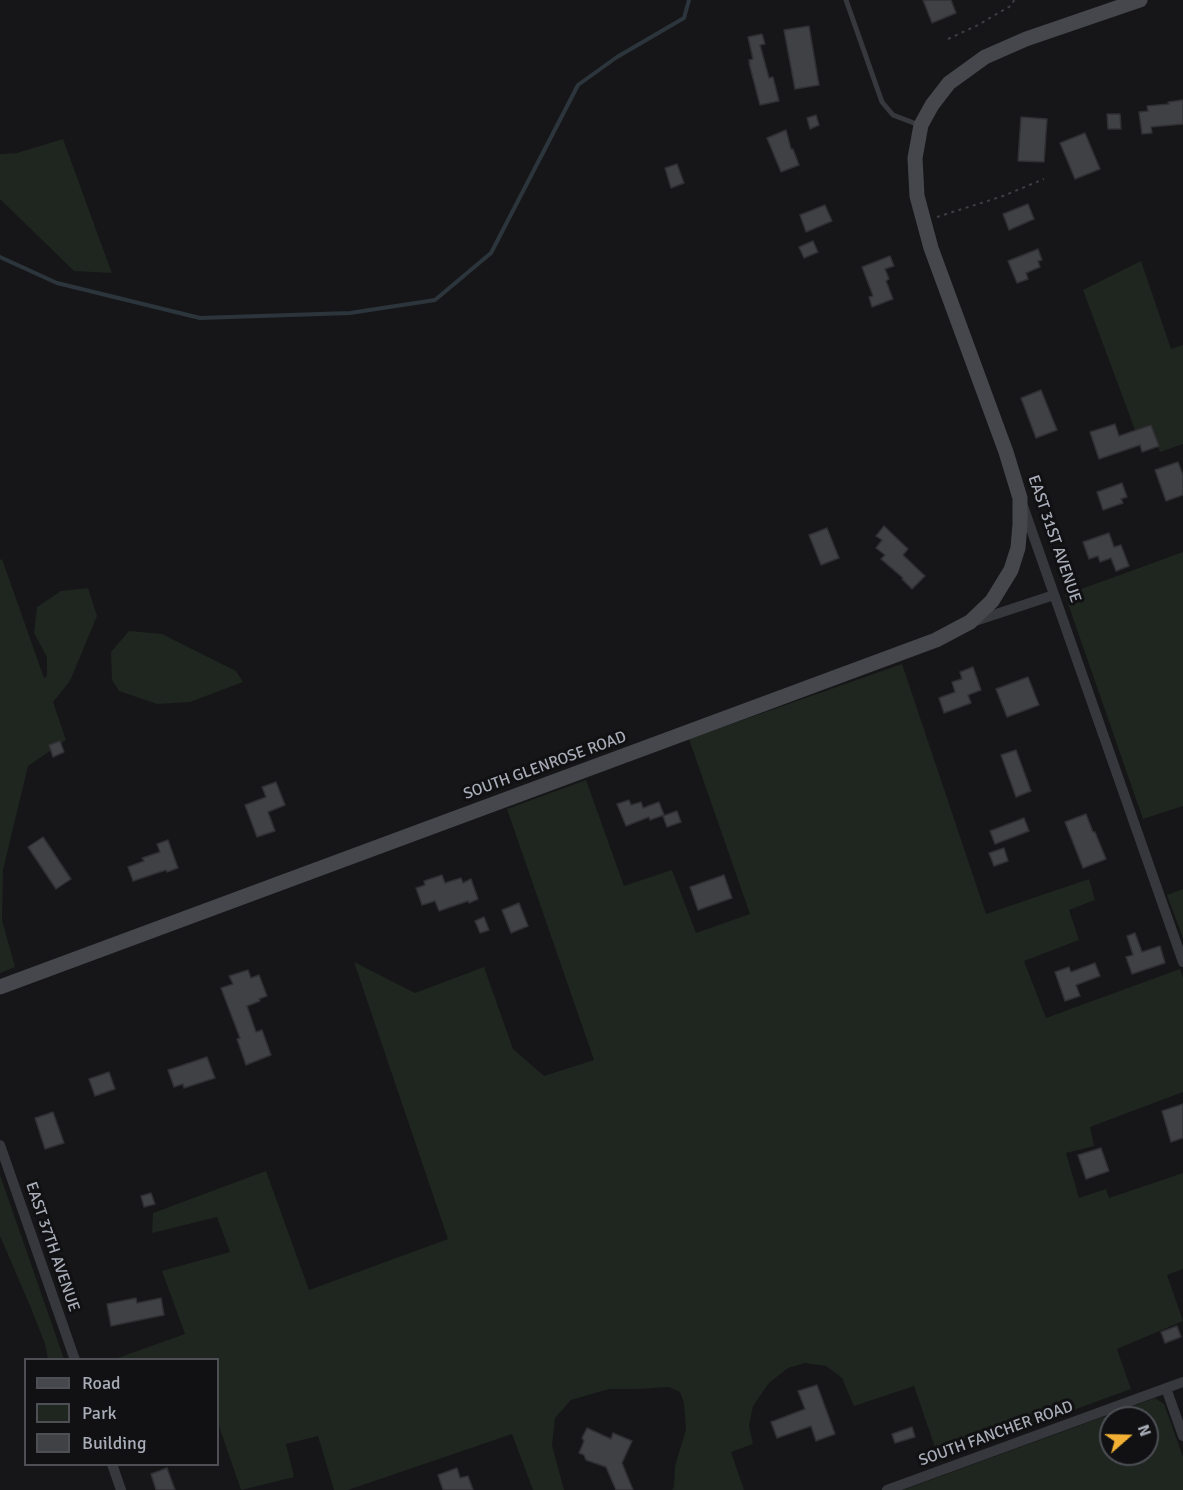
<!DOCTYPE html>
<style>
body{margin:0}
#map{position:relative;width:1183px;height:1490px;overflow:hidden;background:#161618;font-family:Signika,sans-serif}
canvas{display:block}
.legend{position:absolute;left:24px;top:1358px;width:195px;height:108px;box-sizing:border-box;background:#111113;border:2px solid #4d4f55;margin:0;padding:8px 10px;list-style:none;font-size:18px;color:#a8adb8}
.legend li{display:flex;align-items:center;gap:12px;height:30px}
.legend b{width:30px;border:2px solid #4d4f55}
.north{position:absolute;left:1099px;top:1406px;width:60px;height:60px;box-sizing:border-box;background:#111113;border:2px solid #4d4f55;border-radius:50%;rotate:70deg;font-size:16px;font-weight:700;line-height:24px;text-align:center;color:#a8adb8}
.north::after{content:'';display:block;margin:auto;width:21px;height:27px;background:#f2b134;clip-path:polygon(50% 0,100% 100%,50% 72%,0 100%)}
</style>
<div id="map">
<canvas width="1183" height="1490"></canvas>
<ul class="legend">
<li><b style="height:8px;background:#45474d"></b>Road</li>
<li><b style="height:16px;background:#1e261f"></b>Park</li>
<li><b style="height:16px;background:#404145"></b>Building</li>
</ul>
<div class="north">N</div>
</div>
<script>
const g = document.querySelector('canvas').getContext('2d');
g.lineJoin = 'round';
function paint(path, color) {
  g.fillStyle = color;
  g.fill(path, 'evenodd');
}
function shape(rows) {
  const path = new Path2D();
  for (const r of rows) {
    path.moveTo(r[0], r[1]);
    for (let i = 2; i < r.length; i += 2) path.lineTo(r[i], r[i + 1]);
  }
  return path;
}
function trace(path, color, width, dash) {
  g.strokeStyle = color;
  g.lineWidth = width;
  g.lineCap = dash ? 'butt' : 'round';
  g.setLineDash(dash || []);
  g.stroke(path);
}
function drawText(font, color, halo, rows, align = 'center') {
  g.font = font + ' Signika,sans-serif';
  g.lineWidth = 6;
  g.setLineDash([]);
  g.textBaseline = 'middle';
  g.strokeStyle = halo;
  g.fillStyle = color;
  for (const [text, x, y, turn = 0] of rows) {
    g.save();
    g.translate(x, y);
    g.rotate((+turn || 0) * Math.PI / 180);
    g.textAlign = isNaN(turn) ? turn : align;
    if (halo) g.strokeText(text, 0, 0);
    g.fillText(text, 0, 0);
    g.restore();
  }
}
const green = shape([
 [63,139,99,238,112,273,74,271,0,199,0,154,17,153],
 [1141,261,1171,349,1183,345,1183,444,1160,452,1151,424,1135,430,1083,290],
 [1183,552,1183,806,1143,819,1065,595],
 [2,559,44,678,47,676,47,657,34,633,37,607,61,591,88,588,97,616,70,681,53,702,66,740,28,766,3,870,2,920,15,967,0,973,0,560],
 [129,631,162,634,236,671,243,682,190,702,157,704,119,691,112,680,111,652],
 [902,664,986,914,1089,879,1095,900,1069,910,1079,940,1024,961,1046,1018,1180,969,1183,978,1183,1092,1090,1127,1094,1146,1066,1153,1079,1198,1106,1189,1109,1198,1183,1173,1183,1269,1167,1275,1183,1321,1117,1349,1131,1389,939,1459,914,1386,854,1406,842,1378,826,1366,805,1363,788,1368,769,1383,753,1406,749,1426,753,1444,731,1452,744,1490,672,1490,674,1487,675,1466,686,1430,684,1403,680,1392,669,1387,638,1389,609,1389,571,1400,555,1418,552,1446,564,1490,533,1490,512,1434,348,1490,334,1490,318,1436,286,1444,294,1477,241,1490,218,1423,218,1360,112,1360,185,1334,162,1271,230,1252,217,1217,152,1233,153,1213,266,1171,309,1290,448,1239,354,962,415,993,484,967,513,1049,544,1076,594,1060,507,809,586,780,624,886,672,870,696,933,750,914,689,739],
 [1183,889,1183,938,1167,895],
 [0,1175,64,1359,48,1359,45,1344,31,1308,0,1236],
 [1155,1398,1164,1404,1183,1457,1183,1490,903,1490],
 [1111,1418,1147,1418,1147,1454,1111,1454]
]);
const stream = shape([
 [0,257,57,283,200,318,350,313,435,300,491,253,578,85,617,57,684,18,689,0]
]);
const building = shape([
 [923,0,951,0,956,13,932,23,923,0],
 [809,26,819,85,795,89,784,30,809,26],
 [762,34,765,44,760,45,769,78,773,77,779,101,760,105,749,63,750,63,749,60,753,59,748,37,762,34],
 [1183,100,1183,124,1151,127,1152,133,1142,134,1139,112,1148,111,1147,106,1169,104,1168,102,1183,100],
 [1107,114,1120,114,1121,129,1108,129,1107,114],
 [816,115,819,125,810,129,807,118,816,115],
 [1021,117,1047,119,1044,162,1018,161,1021,117],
 [786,130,791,149,793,149,799,165,781,172,767,138,786,130],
 [1085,133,1100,169,1075,179,1060,143,1085,133],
 [677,164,684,183,671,188,665,168,677,164],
 [1028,204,1034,219,1009,230,1003,214,1028,204],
 [825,205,832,221,806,232,800,215,825,205],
 [813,241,818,252,804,258,799,247,813,241],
 [1038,249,1042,260,1038,261,1040,267,1026,273,1028,279,1017,283,1008,261,1038,249],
 [890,256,894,266,885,269,889,279,886,281,893,299,872,307,869,297,873,296,862,267,890,256],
 [1041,390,1057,430,1036,438,1021,398,1041,390],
 [1115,424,1119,436,1151,425,1159,446,1142,452,1140,445,1099,459,1090,432,1115,424],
 [1178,462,1183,475,1183,495,1166,501,1155,470,1178,462],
 [1122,483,1127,497,1121,499,1123,503,1103,510,1097,492,1122,483],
 [884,526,908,549,903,555,925,576,912,589,902,579,903,578,881,559,885,555,876,548,882,540,876,536,884,526],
 [827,528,839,558,821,565,809,535,827,528],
 [1109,533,1114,547,1121,545,1129,566,1116,571,1111,558,1100,562,1098,556,1089,559,1083,542,1109,533],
 [973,667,981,690,968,695,971,703,944,713,939,698,955,692,952,682,962,679,960,672,973,667],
 [1028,677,1039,705,1007,717,996,689,1028,677],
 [60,741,64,752,53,757,49,745,60,741],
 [1016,750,1031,791,1016,797,1001,755,1016,750],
 [276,782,285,805,268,812,275,831,257,837,245,805,266,797,262,787,276,782],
 [629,800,631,805,641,802,643,808,659,802,664,815,650,820,649,817,626,826,617,804,629,800],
 [677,811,681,822,667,827,663,816,677,811],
 [1086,814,1093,832,1095,832,1106,859,1083,868,1065,822,1086,814],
 [1024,818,1029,831,995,844,990,831,1024,818],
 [43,837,71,879,56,889,28,847,43,837],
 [168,840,178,868,167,872,166,870,133,881,128,867,144,861,142,858,160,852,157,844,168,840],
 [1004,848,1008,861,994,866,989,853,1004,848],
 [442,875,445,883,461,878,463,883,471,879,478,899,469,903,468,901,439,911,435,901,422,905,416,888,425,885,424,881,442,875],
 [724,875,732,898,698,910,690,887,724,875],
 [519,903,528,926,511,933,502,910,519,903],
 [484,917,489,930,480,933,475,921,484,917],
 [1135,933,1142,952,1160,946,1165,963,1132,974,1126,957,1133,955,1127,936,1135,933],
 [1095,963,1100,976,1076,985,1080,996,1065,1001,1055,972,1069,967,1071,972,1095,963],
 [248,970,251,978,259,975,267,996,259,999,260,1001,247,1006,256,1032,262,1030,271,1055,246,1065,237,1039,240,1038,221,988,233,984,229,976,248,970],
 [207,1057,215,1078,184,1088,183,1084,174,1087,168,1070,207,1057],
 [109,1072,115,1089,95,1096,89,1079,109,1072],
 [1183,1104,1183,1138,1171,1142,1162,1111,1183,1104],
 [53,1112,64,1143,45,1149,35,1118,53,1112],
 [1101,1148,1109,1171,1086,1179,1078,1155,1101,1148],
 [151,1193,155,1204,144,1207,141,1196,151,1193],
 [136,1298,137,1303,161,1298,164,1315,111,1326,107,1304,136,1298],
 [1177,1326,1181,1337,1165,1343,1161,1332,1177,1326],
 [817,1385,835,1434,816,1441,811,1426,777,1438,771,1422,805,1409,798,1391,817,1385],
 [912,1427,915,1437,895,1443,892,1434,912,1427],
 [587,1428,611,1439,613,1433,632,1441,622,1463,633,1490,616,1490,606,1467,586,1460,584,1455,579,1453,584,1441,582,1438,587,1428],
 [167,1468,175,1490,156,1490,151,1474,167,1468],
 [457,1468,460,1478,468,1476,473,1490,443,1490,438,1475,457,1468]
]);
const path = shape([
 [948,39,978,25,1012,5,1014,0],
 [937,217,1003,196,1044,179]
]);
const lane = shape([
 [846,0,882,102,893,115,919,125]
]);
const street = shape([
 [1023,506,1183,962],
 [972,622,1054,595],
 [0,1145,75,1360],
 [1166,1388,1183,1436],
 [112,1464,121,1490],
 [887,1490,1183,1382]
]);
const secondary = shape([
 [0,987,936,640,970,622,992,601,1011,570,1018,548,1020,524,1020,498,1006,452,931,248,917,196,915,158,921,125,932,105,949,83,985,57,1026,39,1140,0]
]);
const streetNames = [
 ["EAST 31ST AVENUE",1054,539,71],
 ["SOUTH GLENROSE ROAD",545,766,-20],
 ["EAST 37TH AVENUE",52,1247,71],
 ["SOUTH FANCHER ROAD",996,1434,-20]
];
paint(green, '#1e261f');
trace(stream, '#2c353c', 4);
paint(building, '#404145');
trace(building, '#303034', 1.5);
trace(path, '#3d3f44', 2, [3, 4.5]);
trace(lane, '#37383d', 5);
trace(street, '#37383d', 10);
trace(secondary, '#45474d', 15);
drawText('16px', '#a8adb8', '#111113', streetNames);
</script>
